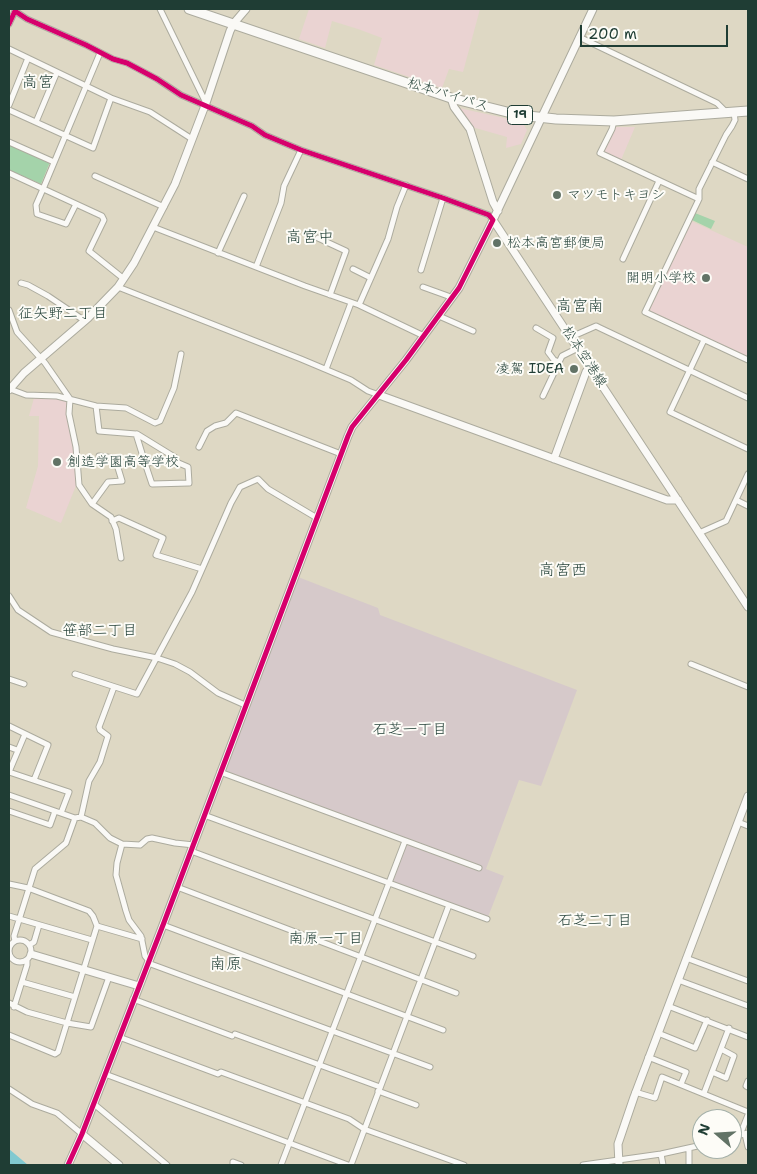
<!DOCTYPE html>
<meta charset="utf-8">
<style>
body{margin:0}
#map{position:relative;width:757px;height:1174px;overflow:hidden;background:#ded8c4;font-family:"Shantell Sans",sans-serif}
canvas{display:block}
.frame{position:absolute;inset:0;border:10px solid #1f3d34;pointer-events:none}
.north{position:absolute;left:692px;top:1109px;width:50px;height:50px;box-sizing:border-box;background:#fdfcf7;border:1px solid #a4b0a9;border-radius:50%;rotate:289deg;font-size:14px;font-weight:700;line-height:20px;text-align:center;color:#1f3d34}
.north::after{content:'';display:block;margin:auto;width:18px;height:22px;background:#627366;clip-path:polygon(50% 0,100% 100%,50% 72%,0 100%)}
.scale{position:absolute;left:580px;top:25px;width:148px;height:22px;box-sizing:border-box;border:2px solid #1f3d34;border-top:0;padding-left:6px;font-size:15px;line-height:18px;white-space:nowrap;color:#1f3d34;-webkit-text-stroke:4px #fdfcf7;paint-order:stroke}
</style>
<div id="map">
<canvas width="757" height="1174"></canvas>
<div class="frame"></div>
<div class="north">N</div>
<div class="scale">200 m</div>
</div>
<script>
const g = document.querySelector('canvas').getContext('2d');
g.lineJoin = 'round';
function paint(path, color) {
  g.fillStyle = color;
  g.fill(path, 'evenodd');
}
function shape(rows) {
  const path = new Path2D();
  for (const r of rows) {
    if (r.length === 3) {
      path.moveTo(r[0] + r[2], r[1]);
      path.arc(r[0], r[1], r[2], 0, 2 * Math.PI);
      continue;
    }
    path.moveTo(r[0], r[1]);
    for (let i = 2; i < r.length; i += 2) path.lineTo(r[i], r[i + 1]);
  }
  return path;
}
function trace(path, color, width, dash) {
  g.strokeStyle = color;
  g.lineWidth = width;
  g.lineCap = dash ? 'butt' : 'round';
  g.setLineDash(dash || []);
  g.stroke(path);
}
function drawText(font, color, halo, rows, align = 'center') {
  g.font = font + ' "Shantell Sans","Klee One",sans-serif';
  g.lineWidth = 4;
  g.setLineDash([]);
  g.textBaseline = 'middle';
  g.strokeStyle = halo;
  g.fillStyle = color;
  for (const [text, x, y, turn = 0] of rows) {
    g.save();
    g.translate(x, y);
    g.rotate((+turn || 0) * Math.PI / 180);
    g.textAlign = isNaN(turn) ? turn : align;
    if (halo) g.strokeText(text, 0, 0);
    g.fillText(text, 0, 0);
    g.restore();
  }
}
const built = shape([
 [309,9,480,9,463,72,449,69,442,88,374,65,382,38,358,29,332,21,325,48,299,39],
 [459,108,522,122,527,130,521,144,506,148,507,137,472,127],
 [615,127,635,127,621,160,604,152],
 [691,221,748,247,748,358,652,314,650,309],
 [34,398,59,399,68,402,76,458,77,483,61,523,26,508,38,466,39,416,29,416]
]);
const industrial = shape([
 [298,577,378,608,380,615,577,690,541,786,519,780,486,869,504,876,488,917,394,883,393,881,408,841,224,772]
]);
const green = shape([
 [9,145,50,162,41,184,9,170],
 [695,213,715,221,711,229,692,220]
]);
const water = shape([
 [9,1149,28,1165,9,1165]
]);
const street = shape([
 [160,9,206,103],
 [9,24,15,11,27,19,86,45,113,59,127,63,157,79,181,95,252,126,265,135,301,150,443,198,489,215,493,220],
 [579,37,717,103,726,112],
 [9,49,111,98,150,112,192,139],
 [9,105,28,58],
 [9,110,93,148,111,98],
 [734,112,735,120,732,126,726,135,699,189,699,199,645,312,748,360],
 [614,121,612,129,600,153,699,199],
 [36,122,57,72],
 [9,142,54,162],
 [712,162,748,179],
 [9,173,102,216,104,220,89,251,124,279],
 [95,176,164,207],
 [76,204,66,224,37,214,36,205,43,189,100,53],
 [153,227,305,286,359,305,424,336],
 [318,238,346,251,330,295],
 [218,253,244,196],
 [623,259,659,181],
 [256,267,281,203,284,186,301,150],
 [353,269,371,278],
 [421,270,443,198],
 [21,283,28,285,48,296,85,321],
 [118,287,301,359,351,380,368,391,379,395],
 [423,287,448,296],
 [359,305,388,239,397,207,406,185],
 [9,310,17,332,45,363,70,399,69,414,76,447,79,485,92,504,111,517,116,529,121,558],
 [439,316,473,331],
 [536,328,553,338,548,352,554,360,559,362],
 [571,337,596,326,600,328,748,398],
 [704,340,670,412,748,449],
 [326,369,351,303],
 [10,389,26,395,57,396,96,406,126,408,155,423,160,421,174,388,181,354],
 [543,396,562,356,578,348],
 [96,406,99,431,136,434,145,463,152,484,189,483,188,467,174,461,145,463],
 [137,434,176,458,176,462],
 [199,447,207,431,215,426,226,423,236,413,341,454],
 [736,500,748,506],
 [92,504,108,482,122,481,115,458,99,456],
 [112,521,119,518,163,538,156,555,202,569],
 [699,533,726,521,748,474],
 [9,596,18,610,51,632,113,649,157,658,175,664,190,672,218,693,245,705],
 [691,664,748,687],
 [75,674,137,694,192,592,231,503,240,487,258,479,268,489,317,518],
 [9,679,24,684],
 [9,726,48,745,34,780],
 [9,747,17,750],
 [9,772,69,792,61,813],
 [9,772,25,734],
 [220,772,479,868],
 [9,795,75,818],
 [9,811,50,825,55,811],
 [204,815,487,919],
 [81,817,89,781,100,762,108,736,100,730,99,727,114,687],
 [81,817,95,823,110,838,122,844,140,845,147,839,152,838,175,843,194,845],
 [738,822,748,826],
 [122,844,117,863,116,875,126,911,129,920,141,936,145,956,149,961],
 [191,851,473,956],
 [9,884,28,888,89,911,93,916,97,926,58,1052,55,1054,9,1035],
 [177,887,456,993],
 [9,916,92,940],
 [163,925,443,1030],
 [97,926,142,939],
 [20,951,11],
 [15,941,14,936,35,869,66,843,75,818,81,817],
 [29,945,34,942,39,925],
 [686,958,748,981],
 [148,963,430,1067],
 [678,980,748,1006],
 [22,982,75,997],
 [133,999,232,1036],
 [9,1003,27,1012,67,1023,91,1027,109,977],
 [668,1006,748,1037],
 [14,1007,27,965,27,960],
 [658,1033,695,1048,707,1020],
 [235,1034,380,1087],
 [119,1037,218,1074,221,1072,349,1119,364,1129,464,1165],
 [648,1057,686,1072,681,1084],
 [712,1072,726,1078,734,1056,721,1049],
 [105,1074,348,1165],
 [748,1081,746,1086,748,1087],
 [9,1089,32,1104,57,1113,82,1134],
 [378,1091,416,1105],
 [635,1092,655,1098,662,1077,748,1112],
 [704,1093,729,1028],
 [94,1104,167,1165],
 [745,1134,748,1147],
 [740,1135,748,1115],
 [732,1137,748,1133],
 [689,1148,689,1165],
 [661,1154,663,1165],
 [233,1165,233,1162,241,1165],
 [281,1165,405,841],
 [351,1165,449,905],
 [583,1165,661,1154,702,1145]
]);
const secondary = shape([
 [593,9,493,220,748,607],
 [451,98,454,107,470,129,493,202,498,211],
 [9,390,24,373,88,318,118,287,134,263,175,184,206,103,230,31,234,23,246,9],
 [379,395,667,500,678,500],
 [554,459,586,372,590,366],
 [31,954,139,986],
 [82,1134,119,1165],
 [68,1165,82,1134,163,925,348,436,352,427,406,360,459,288,493,220],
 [619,1165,618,1144,634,1097,748,796]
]);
const highway = shape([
 [189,9,451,98,519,115,556,119,614,121,748,111]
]);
const cycleway = shape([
 [9,24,15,11,27,19,86,45,113,59,127,63,157,79,181,95,252,126,265,135,301,150,443,198,489,215,493,220,459,288,406,360,352,427,348,436,163,925,82,1134,68,1165]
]);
const markers = [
 [557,195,5,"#627366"],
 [497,243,5,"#627366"],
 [706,278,5,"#627366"],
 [574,369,5,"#627366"],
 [57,462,5,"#627366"]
];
const shields = [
 [520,115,25]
];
const shieldNames = [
 ["19",520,115]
];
const streetNames = [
 ["松本バイパス",448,95,17],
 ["松本空港線",584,357,57]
];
const poiNames = [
 ["マツモトキヨシ",567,195],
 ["松本高宮郵便局",507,243],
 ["開明小学校",696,278,"right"],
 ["凌駕 IDEA",564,369,"right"],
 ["創造学園高等学校",67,462]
];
const neighbourhoodNames = [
 ["征矢野二丁目",63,314],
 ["笹部二丁目",100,631],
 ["石芝一丁目",410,730],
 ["石芝二丁目",595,921],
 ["南原一丁目",326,939]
];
const quarterNames = [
 ["高宮",38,83],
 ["高宮中",310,238],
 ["高宮南",580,307],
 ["高宮西",563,571],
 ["南原",226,965]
];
paint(built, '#ead3d2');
paint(industrial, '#d6c9ca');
paint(green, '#a4d3aa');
paint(water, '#81c9d0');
trace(street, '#acab9e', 7);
trace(secondary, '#acab9e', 9);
trace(highway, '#acab9e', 11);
trace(street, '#faf9f6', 5);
trace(secondary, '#faf9f6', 7);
trace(highway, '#faf9f6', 9);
trace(cycleway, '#d6006c', 5);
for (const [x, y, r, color] of markers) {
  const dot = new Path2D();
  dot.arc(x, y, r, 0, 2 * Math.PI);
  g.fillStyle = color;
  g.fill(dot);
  trace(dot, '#fdfcf7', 2);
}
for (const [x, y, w] of shields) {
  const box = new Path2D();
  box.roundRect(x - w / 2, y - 9.5, w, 19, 4);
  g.fillStyle = '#fdfcf7';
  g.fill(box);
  trace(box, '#1f3d34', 1);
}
drawText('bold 12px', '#1f3d34', null, shieldNames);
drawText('14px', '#1f3d34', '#fdfcf7', streetNames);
drawText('14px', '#1f3d34', '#fdfcf7', poiNames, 'left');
drawText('15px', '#1f3d34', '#fdfcf7', neighbourhoodNames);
drawText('16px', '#1f3d34', '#fdfcf7', quarterNames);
</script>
